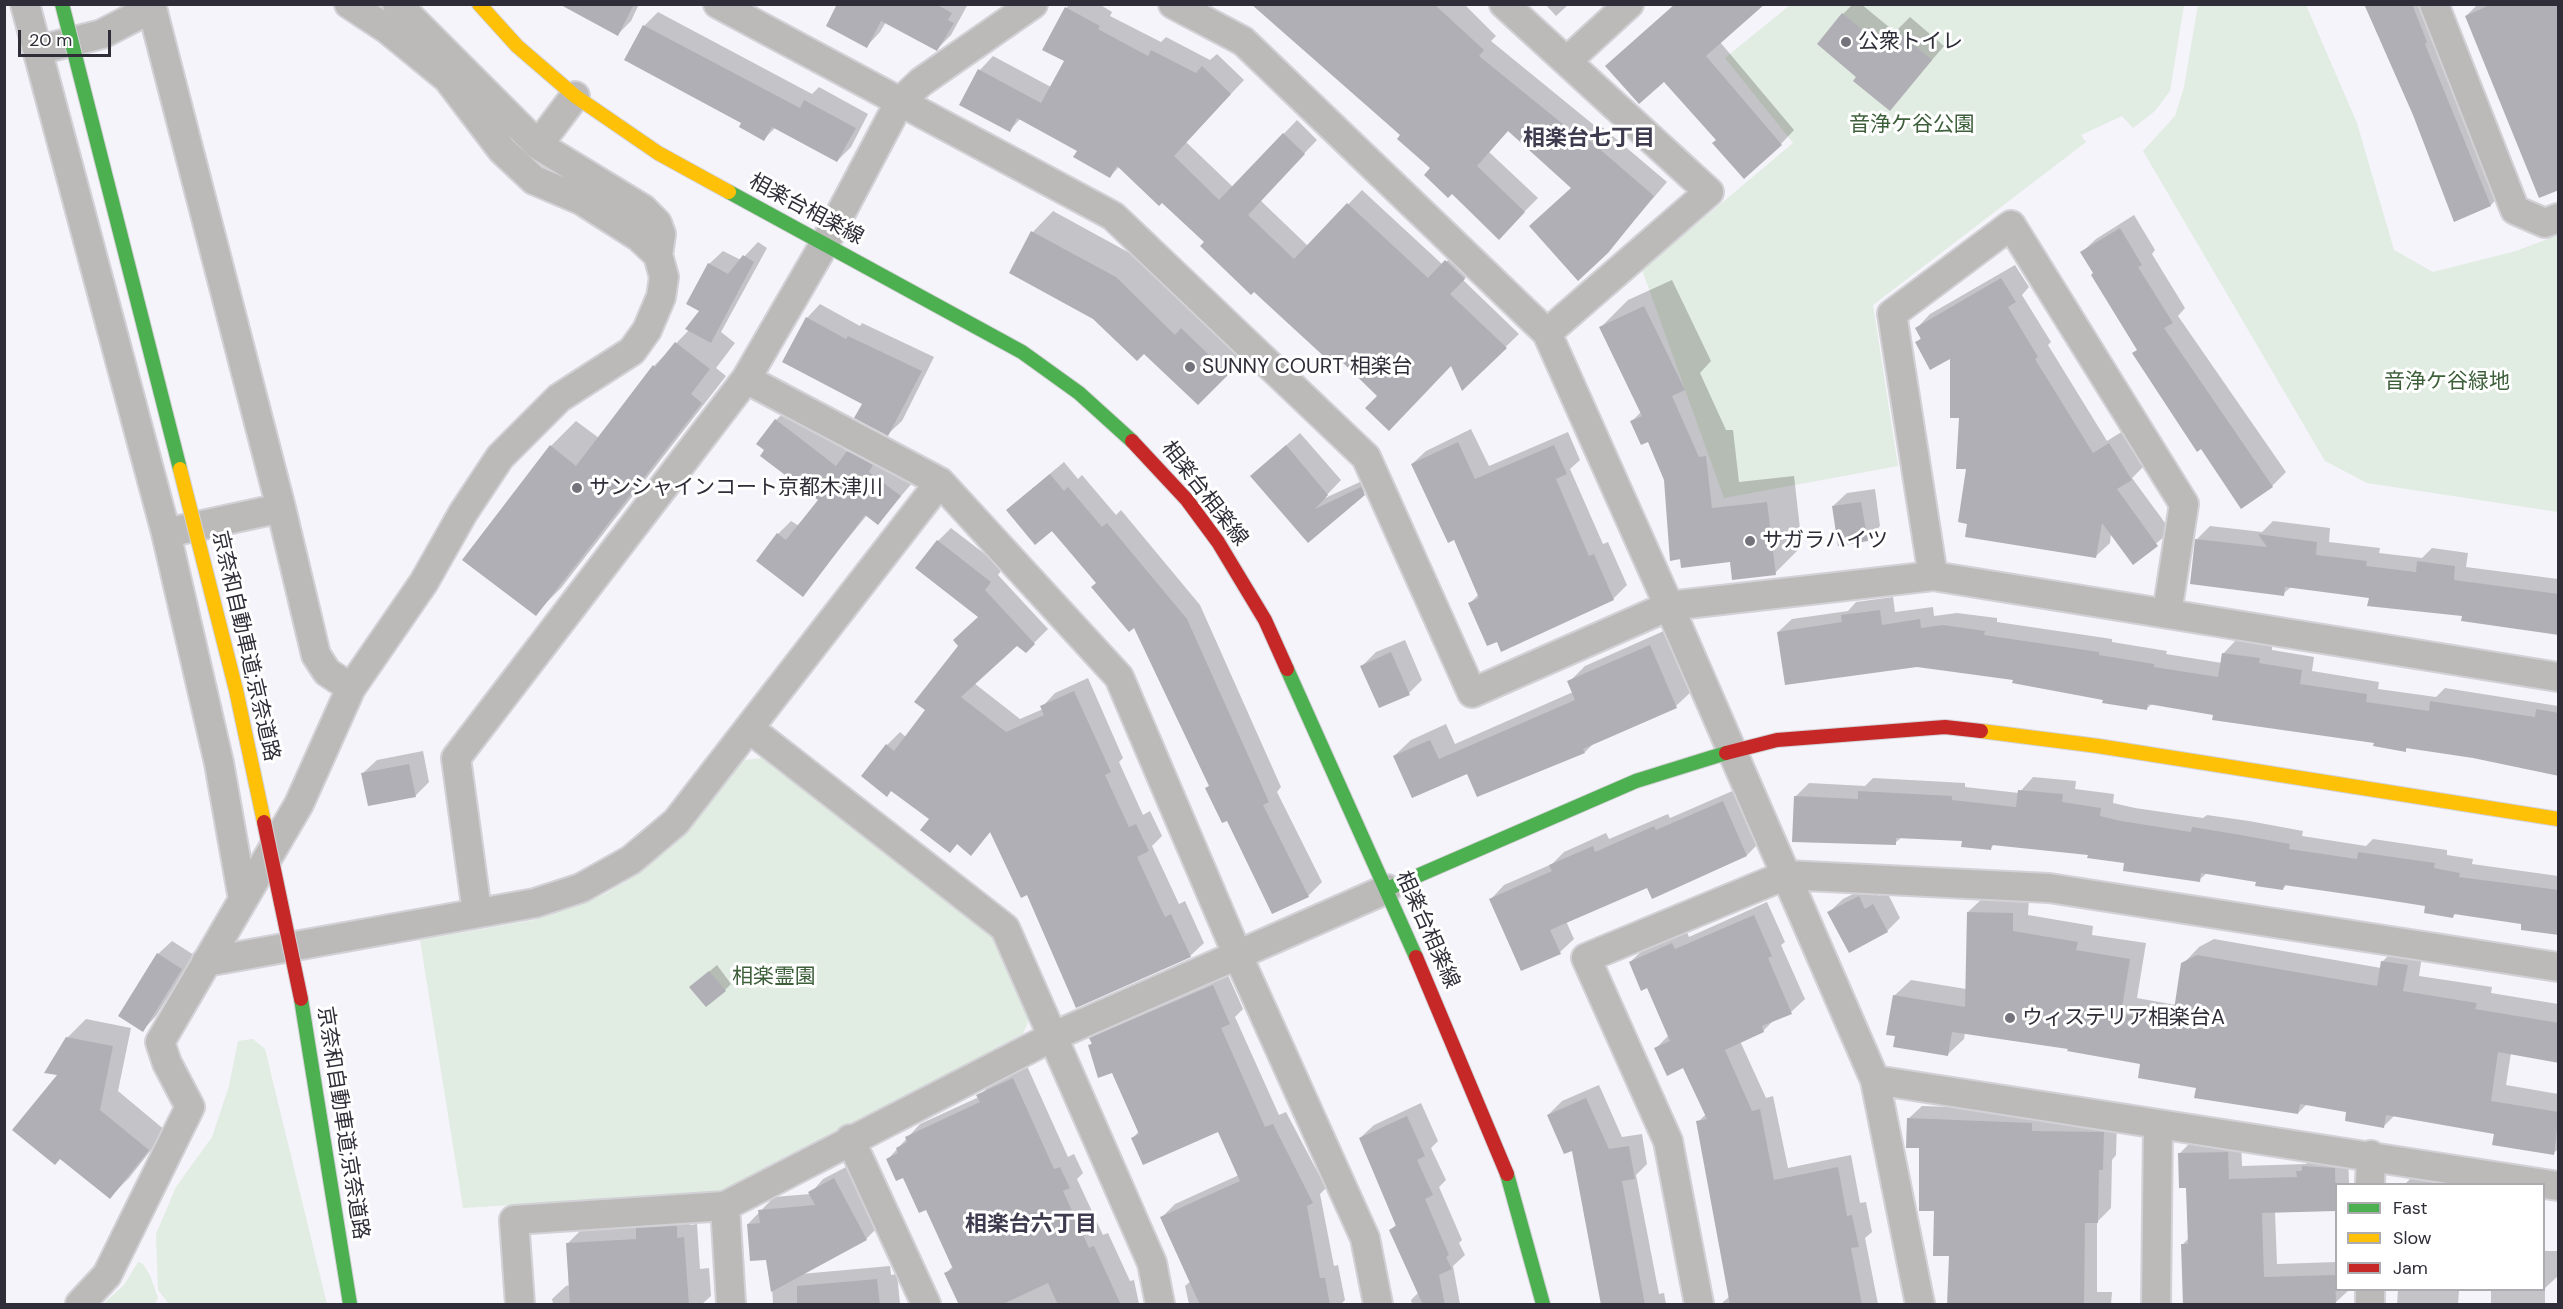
<!DOCTYPE html>
<meta charset="utf-8">
<style>
body{margin:0}
#map{position:relative;width:2563px;height:1309px;overflow:hidden;background:#f5f4fa;font-family:"DM Sans",sans-serif}
canvas{display:block}
.frame{position:absolute;inset:0;border:6px solid #2f2d37;pointer-events:none}
.legend{position:absolute;left:2335px;top:1183px;width:210px;height:108px;box-sizing:border-box;background:#fff;border:2px solid #acabaf;margin:0;padding:8px 10px;list-style:none;font-size:18px;color:#2f2d37}
.legend li{display:flex;align-items:center;gap:12px;height:30px}
.legend b{width:30px;border:2px solid #acabaf}
.scale{position:absolute;left:18px;top:30px;width:93px;height:27px;box-sizing:border-box;border:3px solid #2f2d37;border-top:0;padding-left:8px;font-size:18px;line-height:21px;white-space:nowrap;color:#2f2d37;-webkit-text-stroke:4px #fff;paint-order:stroke}
</style>
<div id="map">
<canvas width="2563" height="1309"></canvas>
<div class="frame"></div>
<ul class="legend">
<li><b style="height:8px;background:#4caf50"></b>Fast</li>
<li><b style="height:8px;background:#ffc107"></b>Slow</li>
<li><b style="height:8px;background:#c62828"></b>Jam</li>
</ul>
<div class="scale">20 m</div>
</div>
<script>
const g = document.querySelector('canvas').getContext('2d');
g.lineJoin = 'round';
function paint(path, color) {
  g.fillStyle = color;
  g.fill(path, 'evenodd');
}
function shape(rows) {
  const path = new Path2D();
  for (const r of rows) {
    path.moveTo(r[0], r[1]);
    for (let i = 2; i < r.length; i += 2) path.lineTo(r[i], r[i + 1]);
  }
  return path;
}
function trace(path, color, width, dash) {
  g.strokeStyle = color;
  g.lineWidth = width;
  g.lineCap = dash ? 'butt' : 'round';
  g.setLineDash(dash || []);
  g.stroke(path);
}
function drawText(font, color, halo, rows, align = 'center') {
  g.font = font + ' "DM Sans","Noto Sans JP",sans-serif';
  g.lineWidth = 6;
  g.setLineDash([]);
  g.textBaseline = 'middle';
  g.strokeStyle = halo;
  g.fillStyle = color;
  for (const [text, x, y, turn = 0] of rows) {
    g.save();
    g.translate(x, y);
    g.rotate((+turn || 0) * Math.PI / 180);
    g.textAlign = isNaN(turn) ? turn : align;
    if (halo) g.strokeText(text, 0, 0);
    g.fillText(text, 0, 0);
    g.restore();
  }
}
const green = shape([
 [1790,5,2184,5,2170,91,2155,111,2133,128,2122,116,2081,135,2086,142,1873,305,1898,466,1724,498,1642,270,1793,143,1725,58],
 [2198,5,2306,5,2357,123,2394,250,2433,272,2516,251,2558,235,2558,512,2367,483,2325,461,2143,151,2175,116,2184,87],
 [763,758,996,938,1030,1017,1023,1034,723,1192,463,1208,420,940,534,920,605,894,639,873,678,841,744,760],
 [253,1039,265,1049,327,1304,169,1304,158,1290,156,1234,176,1187,212,1137,229,1086,238,1041],
 [138,1262,143,1264,150,1275,158,1298,155,1303,103,1304,124,1285]
]);
const shadow = shape([
 [564,4,639,4,631,21,618,34],
 [839,4,968,4,951,35,937,49,886,22,880,32,867,46],
 [1069,4,1099,4,1112,12,1110,16,1161,42,1166,37,1210,60,1217,54,1244,80,1186,142,1233,187,1297,120,1317,140,1260,200,1308,246,1362,190,1443,265,1460,248,1478,265,1463,280,1519,334,1463,388,1452,364,1379,396,1336,354,1162,201,1119,167,1110,176,1079,150,1021,118,1010,130,961,104,980,70,993,56,1051,87,1066,60,1044,49],
 [1271,4,1464,4,1496,36,1491,41,1600,130,1602,127,1667,182,1607,252,1572,187,1508,130,1489,152,1538,198,1499,237,1402,135],
 [1545,4,1569,4,1556,16],
 [1676,4,1720,42,1794,130,1781,144,1718,139],
 [1853,4,1861,4,1895,32,1910,17,1944,46,1890,109,1858,77,1843,14],
 [2365,4,2431,4,2504,191,2491,205,2455,220,2414,114],
 [2478,4,2558,4,2466,16],
 [658,12,812,94,819,87,868,114,851,147,837,161,776,127,764,139,743,123,626,59,645,25],
 [1053,211,1137,257,1249,352,1219,382,1144,352,1094,318,1011,272,1033,232],
 [2134,215,2155,250,2152,254,2185,308,2178,316,2286,472,2272,486,2242,507,2139,349,2082,252,2096,239],
 [758,242,767,248,721,332,735,343,716,368,726,376,561,588,535,614,551,446,576,421,599,438,654,366,689,330,702,310,709,264,723,251,741,260],
 [2015,265,2029,287,2022,295,2051,342,2048,345,2107,441,2123,431,2144,466,2132,478,2171,531,2133,563,2111,533,2110,543,2096,556,1969,522,1967,468,1951,357,1917,342,1922,337,1917,328,1930,314],
 [1672,280,1711,361,1700,373,1726,430,1733,430,1739,482,1794,476,1802,546,1775,573,1732,561,1672,559,1666,480,1648,440,1632,421,1641,412,1601,327,1628,300],
 [820,304,860,326,862,323,934,357,902,421,888,434,807,318],
 [790,407,848,452,862,439,913,482,878,523,867,515,802,595,778,534,791,521,799,526,820,500,776,420],
 [1471,429,1489,466,1568,432,1580,460,1570,469,1603,544,1608,542,1627,585,1613,599,1498,640,1470,603,1479,594,1455,538,1412,464,1426,451],
 [1300,433,1341,480,1323,499,1375,475,1378,480,1308,541,1266,463],
 [1064,462,1078,479,1082,475,1116,515,1121,510,1200,605,1281,787,1277,792,1322,882,1308,896,1228,819,1135,626,1022,497],
 [1875,489,1880,526,1867,540,1833,506,1847,493],
 [2273,521,2330,528,2329,542,2380,548,2379,553,2422,558,2432,548,2468,553,2466,567,2558,579,2558,634,2370,597,2291,587,2283,594,2197,539,2210,526,2262,532],
 [951,528,1003,568,998,575,1048,629,1026,651,1017,644,974,683,1020,719,1043,709,1042,707,1055,693,1088,678,1123,758,1119,762,1143,815,1150,811,1162,836,1152,846,1179,904,1185,901,1204,943,1190,956,1028,893,991,831,971,854,958,843,950,851,887,745,900,732,906,737,927,710,960,646,980,616,938,541],
 [1893,597,1895,612,1933,607,1934,616,1957,613,1997,618,1997,622,2112,639,2112,642,2167,651,2166,654,2222,663,2223,654,2236,640,2272,645,2272,650,2314,657,2312,671,2379,682,2378,689,2436,697,2445,688,2558,706,2558,774,2473,757,2408,747,2405,750,2376,742,2152,704,2147,708,2014,679,1778,632,1792,619,1848,611,1856,602],
 [1666,630,1693,690,1676,706,1595,742,1585,752,1467,772,1394,756,1411,740,1446,724,1455,744,1573,692,1569,682,1585,666],
 [1405,640,1422,680,1409,693,1362,666,1376,652],
 [423,751,429,782,415,796,363,773,377,760],
 [2033,777,2076,781,2075,789,2114,794,2113,803,2135,808,2203,818,2207,815,2249,821,2303,831,2302,836,2366,846,2373,839,2447,850,2447,855,2473,859,2472,864,2558,876,2558,934,2523,923,2456,913,2453,916,2427,904,2287,884,2283,889,2257,880,2207,873,2199,880,2090,853,1995,843,1990,849,1964,840,1902,837,1895,843,1795,797,1809,783,1865,786,1873,778,1965,783,1965,787,2019,793],
 [1737,789,1760,842,1747,855,1648,886,1566,921,1574,939,1560,952,1491,899,1504,885,1552,864,1564,852,1606,833,1609,839,1668,814,1670,818],
 [1873,884,1879,896,1887,892,1900,918,1887,931,1829,912,1843,899],
 [1985,896,2029,897,2028,915,2093,926,2092,935,2146,943,2137,998,2176,1005,2183,964,2199,947,2214,939,2381,968,2383,961,2399,945,2423,949,2419,976,2492,987,2491,993,2558,1004,2558,1061,2511,1053,2506,1085,2558,1094,2558,1149,2553,1154,2495,1133,2395,1115,2384,1126,2348,1111,2307,1104,2298,1113,2197,1087,2142,1062,2069,1047,1965,1032,1964,1039,1947,1055,1896,1035,1894,996,1911,980,1966,989,1968,912],
 [1767,902,1785,942,1781,945,1805,999,1791,1012,1775,1019,1763,1031,1740,1041,1766,1098,1773,1096,1788,1168,1851,1155,1860,1203,1866,1202,1872,1232,1865,1238,1878,1304,1721,1304,1730,1296,1698,1122,1706,1114,1684,1066,1656,1048,1669,1035,1648,986,1630,962,1644,949,1686,930,1689,937],
 [172,941,194,955,156,1016,143,1030,158,954],
 [717,965,731,984,725,990,698,981],
 [1227,973,1243,1009,1235,1017,1279,1115,1286,1112,1326,1188,1320,1194,1334,1266,1338,1265,1345,1300,1341,1304,1189,1304,1185,1286,1191,1281,1162,1217,1175,1204,1239,1175,1218,1130,1133,1138,1139,1131,1113,1072,1089,1046,1093,1042,1091,1039,1105,1025],
 [86,1019,131,1028,118,1091,166,1131,129,1178,110,1197,60,1074,67,1038],
 [1027,1066,1068,1157,1074,1154,1083,1173,1077,1179,1103,1235,1108,1233,1130,1281,1134,1280,1139,1304,960,1304,946,1273,953,1266,927,1208,888,1159,920,1124,979,1097,992,1082],
 [1599,1085,1622,1137,1642,1134,1647,1164,1636,1175,1659,1294,1664,1293,1666,1304,1611,1304,1573,1149,1548,1115,1562,1101],
 [1421,1103,1438,1141,1431,1148,1446,1180,1439,1187,1462,1240,1459,1243,1465,1255,1453,1266,1460,1304,1412,1304,1411,1300,1419,1292,1390,1230,1397,1224,1360,1138,1374,1125],
 [1922,1106,2045,1110,2117,1119,2116,1155,2112,1160,2111,1208,2097,1222,2097,1292,2112,1292,2111,1304,1950,1304,1950,1255,1921,1147,1908,1119],
 [2241,1139,2242,1166,2306,1164,2311,1158,2348,1155,2349,1184,2336,1184,2336,1209,2275,1211,2277,1264,2336,1262,2336,1290,2349,1290,2335,1303,2292,1304,2183,1244,2189,1238,2187,1187,2179,1154,2193,1140],
 [848,1166,880,1225,866,1239,801,1274,890,1266,891,1275,897,1274,900,1304,773,1304,771,1266,748,1224,774,1197,810,1194,823,1179],
 [2417,1172,2522,1184,2405,1184],
 [690,1213,690,1225,697,1224,700,1269,709,1268,711,1296,702,1304,553,1304,552,1299,566,1286,570,1285,567,1244,581,1230,640,1227,651,1215],
 [2544,1251,2558,1251,2557,1277,2545,1288,2545,1304,2491,1304,2491,1290,2544,1290],
 [2398,1290,2459,1290,2458,1304,2397,1304]
]);
const building = shape([
 [559,4,634,4,618,36],
 [837,4,936,4,952,13,948,20,954,23,937,51,881,21,867,48,826,26],
 [1251,4,1434,4,1484,50,1479,56,1585,142,1588,139,1654,196,1608,253,1578,281,1529,226,1571,188,1508,131,1477,166,1525,212,1499,240,1452,194,1448,198,1424,175,1430,168,1397,139,1400,135],
 [1675,4,1765,4,1706,56,1782,145,1744,179,1712,143,1716,140,1664,82,1639,104,1605,66],
 [2364,4,2412,4,2427,42,2425,44,2491,206,2454,222,2413,115],
 [2492,4,2559,4,2559,190,2539,198,2465,16],
 [1065,7,1100,26,1098,29,1148,56,1151,50,1196,73,1202,66,1231,94,1174,156,1219,200,1283,133,1305,154,1248,215,1294,259,1347,203,1428,278,1445,260,1465,279,1450,294,1507,348,1462,391,1451,366,1389,431,1365,408,1377,396,1336,356,1330,362,1254,292,1251,295,1200,246,1204,242,1162,203,1159,206,1117,166,1110,178,1073,157,1077,151,1017,118,1010,132,959,105,978,69,1041,103,1064,61,1042,50],
 [1842,13,1882,46,1895,29,1932,60,1890,111,1853,81,1856,77,1817,44],
 [643,25,800,108,804,100,856,128,837,162,772,127,764,141,739,127,741,123,624,60],
 [2120,228,2142,265,2138,267,2173,323,2164,328,2273,487,2241,509,2201,449,2197,452,2132,353,2137,350,2091,275,2093,273,2080,252],
 [1031,231,1116,277,1175,335,1181,328,1229,374,1198,405,1144,354,1137,361,1093,319,1009,273],
 [743,255,754,262,711,343,685,329,699,311,686,304,708,263,728,274],
 [2001,278,2016,302,2008,307,2038,357,2035,359,2093,453,2109,443,2132,480,2117,489,2158,546,2133,565,2102,523,2096,558,1965,537,1967,524,1958,522,1966,469,1956,469,1959,418,1950,418,1950,359,1930,370,1915,342,1921,339,1915,328],
 [1644,306,1685,390,1672,396,1699,457,1706,456,1712,508,1767,502,1776,575,1732,580,1730,562,1681,568,1680,559,1670,561,1664,480,1648,442,1641,445,1630,421,1642,416,1599,327],
 [806,317,846,339,848,336,922,371,888,436,854,418,862,404,782,362],
 [675,342,710,369,691,394,702,403,536,616,462,560,550,445,576,466,653,365,655,367],
 [775,419,836,466,847,451,873,465,869,472,901,496,878,525,865,515,803,597,756,561,777,533,786,540,818,500,760,456,764,450,756,444],
 [1458,442,1475,479,1554,445,1567,474,1556,479,1589,556,1594,554,1614,600,1501,652,1497,642,1487,646,1468,603,1479,598,1454,540,1448,543,1411,464],
 [1286,445,1328,495,1315,509,1361,487,1365,495,1308,543,1250,476],
 [1050,474,1064,491,1068,487,1102,527,1107,523,1187,619,1269,802,1263,805,1309,897,1272,914,1227,821,1222,823,1205,788,1209,786,1134,628,1129,632,1091,587,1096,583,1052,531,1035,545,1006,510],
 [1861,502,1868,541,1838,546,1832,506],
 [2258,534,2317,542,2316,555,2367,561,2366,566,2416,572,2417,561,2455,566,2454,580,2559,594,2559,635,2461,621,2462,616,2367,606,2369,598,2285,587,2284,596,2190,584,2195,539,2267,547],
 [937,540,991,582,985,590,1035,644,1026,653,1017,646,961,697,1006,732,1044,715,1040,706,1074,691,1111,772,1105,775,1129,827,1136,824,1149,851,1137,857,1165,917,1171,914,1191,957,1076,1008,1027,895,1021,898,990,832,971,856,957,844,950,853,920,830,929,819,891,791,887,797,861,776,886,744,894,751,925,710,914,702,958,646,953,640,978,617,915,568],
 [1880,610,1882,625,1920,619,1921,628,1943,625,1985,631,1984,635,2099,652,2099,655,2154,664,2154,667,2218,677,2222,653,2260,658,2259,663,2302,670,2300,684,2367,694,2366,702,2429,711,2430,701,2535,717,2536,709,2559,713,2559,776,2473,758,2406,748,2406,752,2373,746,2374,743,2212,720,2213,715,2148,704,2147,710,2102,703,2103,700,2012,683,2013,680,1917,667,1785,685,1777,632,1842,622,1841,615],
 [1650,645,1677,708,1583,749,1585,753,1477,797,1467,774,1412,798,1393,756,1430,740,1439,759,1575,700,1567,681],
 [1391,652,1410,695,1379,708,1360,666],
 [409,764,416,797,368,806,361,773],
 [2018,790,2063,794,2062,802,2101,808,2100,816,2121,821,2191,832,2192,827,2235,834,2290,844,2289,849,2357,859,2358,852,2435,863,2434,868,2460,873,2459,877,2559,890,2559,935,2521,930,2521,924,2454,914,2453,918,2424,913,2425,906,2374,898,2284,885,2283,890,2255,886,2256,882,2201,873,2200,882,2123,871,2124,863,2087,858,2088,855,1992,845,1991,850,1961,847,1962,841,1896,838,1896,845,1792,842,1794,796,1858,799,1858,791,1952,796,1952,800,2016,807],
 [1723,801,1747,856,1652,899,1647,888,1550,930,1561,954,1521,971,1489,899,1552,871,1549,865,1593,846,1595,852,1654,826,1656,830],
 [1859,896,1865,909,1873,904,1888,932,1849,953,1827,912],
 [1967,912,2013,913,2013,931,2078,942,2076,950,2130,959,2121,1014,2172,1023,2181,963,2197,955,2377,986,2381,961,2408,965,2403,991,2477,1003,2475,1009,2559,1023,2559,1063,2498,1052,2491,1101,2559,1112,2554,1155,2492,1145,2494,1134,2386,1115,2384,1128,2345,1121,2346,1112,2300,1104,2298,1114,2194,1098,2196,1088,2138,1078,2140,1064,2067,1051,2068,1049,1952,1032,1948,1056,1893,1047,1895,1036,1886,1035,1893,995,1965,1007],
 [1754,915,1772,956,1768,958,1792,1014,1762,1026,1764,1032,1725,1050,1752,1111,1760,1109,1774,1180,1838,1167,1847,1216,1852,1215,1859,1247,1851,1248,1862,1305,1730,1305,1696,1121,1707,1119,1683,1068,1667,1076,1654,1048,1670,1041,1647,988,1641,991,1629,962,1672,943,1675,949],
 [157,953,182,969,143,1032,118,1016],
 [709,971,726,991,706,1007,689,987],
 [1213,985,1230,1024,1221,1028,1265,1127,1273,1124,1313,1203,1307,1206,1320,1278,1325,1278,1330,1305,1200,1305,1160,1217,1240,1181,1218,1132,1143,1165,1131,1138,1139,1134,1112,1073,1098,1078,1088,1045,1092,1044,1089,1038],
 [66,1037,113,1046,100,1110,149,1150,110,1199,60,1159,55,1165,12,1130,57,1075,44,1073],
 [1013,1078,1054,1169,1060,1167,1070,1188,1063,1191,1089,1248,1094,1246,1121,1305,1058,1305,1048,1283,1001,1305,959,1305,944,1273,953,1269,926,1210,919,1213,903,1178,896,1181,886,1159,898,1153,896,1148,907,1142,905,1137,980,1102,976,1095],
 [1586,1098,1609,1149,1629,1146,1635,1179,1622,1181,1645,1305,1601,1305,1572,1151,1564,1154,1547,1115],
 [1407,1116,1425,1156,1417,1160,1433,1195,1425,1199,1449,1255,1446,1257,1452,1269,1439,1275,1445,1305,1423,1305,1389,1230,1396,1226,1359,1138],
 [1907,1118,2032,1123,2032,1131,2104,1132,2103,1170,2099,1170,2098,1223,2085,1223,2084,1305,1947,1305,1949,1256,1933,1256,1934,1211,1919,1211,1919,1148,1906,1148],
 [2228,1152,2229,1179,2297,1177,2296,1171,2302,1171,2302,1166,2335,1168,2336,1211,2262,1213,2264,1277,2335,1275,2336,1305,2183,1305,2181,1244,2188,1244,2186,1188,2179,1188,2178,1153],
 [834,1178,867,1240,771,1292,766,1260,750,1261,747,1224,760,1223,758,1210,815,1205,808,1192],
 [677,1226,677,1238,684,1237,689,1305,570,1305,566,1243,636,1239,636,1228],
 [877,1279,880,1305,797,1305,797,1286]
]);
const street = shape([
 [25,4,166,533],
 [397,4,538,145,643,209,657,223,661,234,658,255],
 [718,4,1113,216,1366,457,1472,693,1669,606,1933,576,2558,677],
 [1173,4,1243,41,1547,333,1669,606,1875,1080,1920,1304],
 [1504,4,1709,192,1547,333],
 [2434,4,2515,210,2545,223,2558,218],
 [39,50,102,34,152,8,281,508,316,655,327,672,351,688],
 [1567,61,1629,4],
 [538,145,575,96],
 [940,482,1119,677,1238,956,1365,1238,1378,1304],
 [1933,576,1892,314,2011,225,2184,504,2167,613],
 [750,729,1005,928,1152,1263,1160,1304],
 [243,899,219,763,166,533,281,508],
 [477,912,456,758,746,379],
 [206,962,535,903,581,888,631,860,676,822,940,482,746,379,825,243,899,103,921,82,1033,4],
 [1875,1080,2558,1186],
 [850,1139,926,1304],
 [2370,1184,2371,1155],
 [725,1206,731,1304],
 [80,1304,107,1275,190,1107,167,1063,160,1042,299,804,351,688,424,582,463,513,500,457,559,398,632,351,647,330,661,297,664,277,658,255,639,237,581,200,534,180,502,150,448,79,387,29,349,4],
 [520,1304,514,1220,725,1206,1054,1036,1387,889],
 [1699,1304,1668,1141,1586,958,1786,875,2049,888,2558,967],
 [2156,1304,2158,1124],
 [2370,1304,2370,1290]
]);
const fast = shape([
 [729,192,1022,352,1079,393,1132,441],
 [1287,669,1416,957],
 [1387,889,1636,781,1726,753],
 [301,999,350,1304],
 [1507,1174,1543,1304]
]);
const slow = shape([
 [479,4,517,46,575,96,658,153,729,192],
 [1981,731,2098,746,2558,819]
]);
const jam = shape([
 [1132,441,1187,500,1218,542,1265,620,1287,669],
 [1726,753,1777,740,1945,727,1981,731],
 [1416,957,1507,1174]
]);
const fastBridge = shape([
 [62,4,180,469]
]);
const slowBridge = shape([
 [180,469,236,690,264,822]
]);
const jamBridge = shape([
 [264,822,301,999]
]);
const markers = [
 [1846,42,6,"#74737b"],
 [1190,367,6,"#74737b"],
 [577,488,6,"#74737b"],
 [1750,541,6,"#74737b"],
 [2010,1018,6,"#74737b"]
];
const poiNames = [
 ["公衆トイレ",1858,42],
 ["SUNNY COURT 相楽台",1202,367],
 ["サンシャインコート京都木津川",589,488],
 ["サガラハイツ",1762,541],
 ["ウィステリア相楽台A",2022,1018]
];
const parkNames = [
 ["音浄ケ谷公園",1912,125],
 ["音浄ケ谷緑地",2447,382],
 ["相楽霊園",774,977]
];
const streetNames = [
 ["相楽台相楽線",806,210,28],
 ["相楽台相楽線",1204,494,52],
 ["京奈和自動車道;京奈道路",245,646,77],
 ["相楽台相楽線",1427,930,66],
 ["京奈和自動車道;京奈道路",342,1123,81]
];
const neighbourhoodNames = [
 ["相楽台七丁目",1589,139],
 ["相楽台六丁目",1031,1225]
];
paint(green, '#e1ece2');
paint(shadow, '#0003');
paint(building, '#b0afb5');
trace(street, '#d2d1d6', 32);
trace(fast, '#d2d1d6', 16);
trace(slow, '#d2d1d6', 16);
trace(jam, '#d2d1d6', 16);
trace(street, '#bbbab9', 28);
trace(fast, '#4caf50', 14);
trace(slow, '#ffc107', 14);
trace(jam, '#c62828', 14);
trace(fastBridge, '#d2d1d6', 16, []);
trace(slowBridge, '#d2d1d6', 16, []);
trace(jamBridge, '#d2d1d6', 16, []);
trace(fastBridge, '#4caf50', 14);
trace(slowBridge, '#ffc107', 14);
trace(jamBridge, '#c62828', 14);
for (const [x, y, r, color] of markers) {
  const dot = new Path2D();
  dot.arc(x, y, r, 0, 2 * Math.PI);
  g.fillStyle = color;
  g.fill(dot);
  trace(dot, '#fff', 2);
}
drawText('21px', '#2f2d37', '#fff', poiNames, 'left');
drawText('21px', '#3d5f3a', '#fff', parkNames);
drawText('21px', '#2f2d37', '#fff', streetNames);
drawText('bold 22px', '#3f3b4e', '#fff', neighbourhoodNames);
</script>
